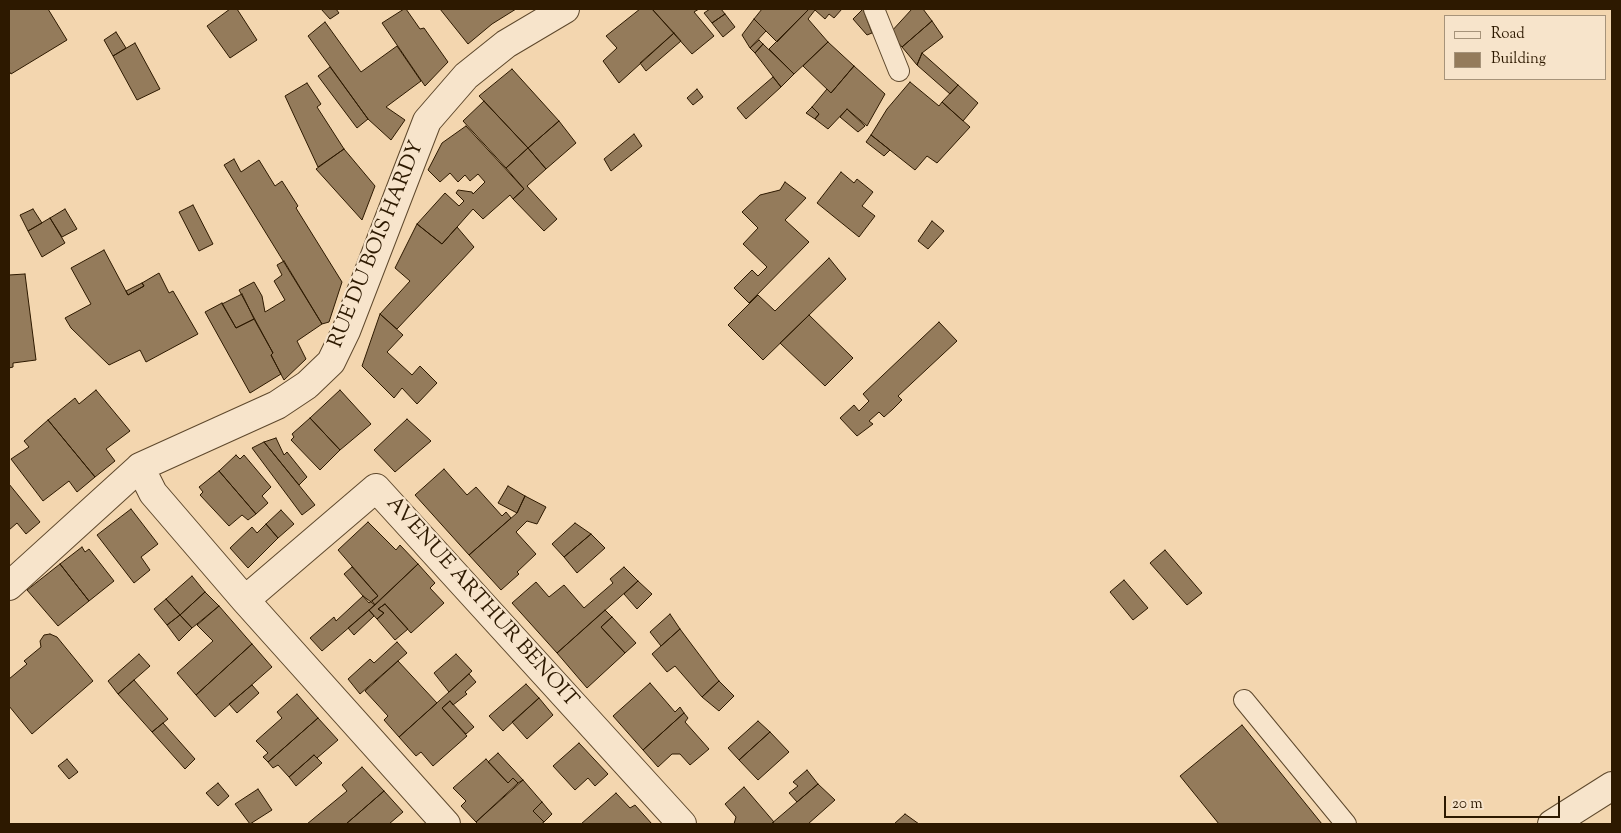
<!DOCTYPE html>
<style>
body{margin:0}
#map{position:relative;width:1621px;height:833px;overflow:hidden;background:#f3d6af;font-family:"Sorts Mill Goudy",serif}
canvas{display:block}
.frame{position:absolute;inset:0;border:10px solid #2d1900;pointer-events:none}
.legend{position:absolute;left:1444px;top:15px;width:162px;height:65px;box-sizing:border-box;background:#f7e4cb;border:1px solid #a6937a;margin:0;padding:6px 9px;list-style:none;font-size:15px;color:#2d1900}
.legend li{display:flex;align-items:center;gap:10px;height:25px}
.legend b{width:25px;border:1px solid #a6937a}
.scale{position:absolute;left:1444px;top:796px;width:116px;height:22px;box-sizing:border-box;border:2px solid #2d1900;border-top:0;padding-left:6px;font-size:15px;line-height:18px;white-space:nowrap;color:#2d1900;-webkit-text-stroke:4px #f7e4cb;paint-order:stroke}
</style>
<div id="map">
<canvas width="1621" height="833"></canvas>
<div class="frame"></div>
<ul class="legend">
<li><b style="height:6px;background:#f7e4cb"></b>Road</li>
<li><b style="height:14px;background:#947b5b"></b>Building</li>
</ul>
<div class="scale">20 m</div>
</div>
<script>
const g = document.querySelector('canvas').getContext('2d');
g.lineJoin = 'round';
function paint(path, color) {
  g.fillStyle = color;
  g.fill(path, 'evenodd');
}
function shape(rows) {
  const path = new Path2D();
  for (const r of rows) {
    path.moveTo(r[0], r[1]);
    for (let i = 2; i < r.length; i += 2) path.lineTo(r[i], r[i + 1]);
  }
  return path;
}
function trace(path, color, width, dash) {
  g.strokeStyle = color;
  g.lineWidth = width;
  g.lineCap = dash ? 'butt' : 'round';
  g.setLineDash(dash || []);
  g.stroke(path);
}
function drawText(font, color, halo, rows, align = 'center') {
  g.font = font + ' "Sorts Mill Goudy",serif';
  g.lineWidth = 4.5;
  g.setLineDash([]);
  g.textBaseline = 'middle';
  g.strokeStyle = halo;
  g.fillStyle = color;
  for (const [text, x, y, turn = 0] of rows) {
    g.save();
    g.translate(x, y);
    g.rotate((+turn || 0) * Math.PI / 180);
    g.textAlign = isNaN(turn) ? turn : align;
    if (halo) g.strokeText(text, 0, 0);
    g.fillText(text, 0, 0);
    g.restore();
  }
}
const building = shape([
 [9,9,48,9,67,40,11,74,9,71,9,9],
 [230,9,237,9,257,40,230,58,207,26,230,9],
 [321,9,336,9,339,13,330,19,321,9],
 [404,9,406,9,420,29,424,28,448,62,425,86,382,23,404,9],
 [440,9,516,9,492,24,468,44,440,9],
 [640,9,652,9,674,33,619,83,603,61,617,48,606,36,640,9],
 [652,9,699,9,694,12,714,36,692,54,652,9],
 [710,9,721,9,725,14,712,23,704,13,710,9],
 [762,9,809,9,777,42,754,19,762,9],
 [809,9,842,9,834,18,829,14,825,19,815,10,808,19,828,42,794,74,769,49,809,9],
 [863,9,872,33,867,35,853,19,863,9],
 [912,9,923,9,932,21,902,47,890,33,912,9],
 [725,14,735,27,723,37,712,23,725,14],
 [754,19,766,31,750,48,742,35,754,19],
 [932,21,943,37,922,53,917,65,902,47,932,21],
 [325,22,361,72,397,46,421,81,386,107,405,120,391,140,368,119,308,36,325,22],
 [116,32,126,48,113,56,104,40,116,32],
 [674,33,681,41,646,71,640,63,674,33],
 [759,40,763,44,755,53,750,48,759,40],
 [828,42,854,66,831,93,803,66,828,42],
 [135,43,160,89,137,100,113,56,135,43],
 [763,44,794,74,781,87,755,53,763,44],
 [922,53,958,85,950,94,917,65,922,53],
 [854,66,885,94,867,126,847,109,828,129,815,119,819,114,812,107,827,89,831,93,854,66],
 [330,67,368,119,357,128,318,76,330,67],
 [512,69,559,121,528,148,479,96,512,69],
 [773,77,781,87,746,119,737,108,773,77],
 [910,82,939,106,942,102,970,127,937,163,927,156,915,170,871,135,887,109,910,82],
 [307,83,321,104,317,107,344,149,318,167,285,96,307,83],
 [958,85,978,103,963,121,942,102,958,85],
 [697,89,703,97,693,105,687,98,697,89],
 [484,101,528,148,506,168,463,121,484,101],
 [812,107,819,114,815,119,806,113,812,107],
 [847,109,865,126,858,132,840,117,847,109],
 [559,121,576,143,546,169,528,148,559,121],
 [466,126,524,189,513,199,510,195,483,219,473,209,442,244,417,224,445,193,459,206,464,201,456,193,458,190,472,192,473,194,485,182,478,174,470,181,465,175,458,182,450,173,440,182,428,170,442,143,466,126],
 [634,134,642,146,611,171,604,159,634,134],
 [871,135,890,150,884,156,866,142,871,135],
 [528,148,546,169,527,186,557,219,544,231,513,199,524,189,506,168,528,148],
 [344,149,375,186,362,220,316,169,344,149],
 [234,159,241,172,259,160,275,186,282,181,298,206,296,208,342,282,329,322,322,324,224,165,234,159],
 [841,172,854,183,857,179,873,192,862,206,875,216,859,237,817,203,841,172],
 [785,182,806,198,785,220,809,242,749,303,734,288,752,270,758,276,767,267,743,244,758,228,742,212,760,195,780,190,785,182],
 [193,205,213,244,199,251,179,212,193,205],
 [33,209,42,223,28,231,20,215,33,209],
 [65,209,77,229,62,237,50,218,65,209],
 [50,218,65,243,42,257,28,231,50,218],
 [932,221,944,231,928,249,918,241,932,221],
 [417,224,442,244,457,227,474,247,397,329,380,314,410,281,395,268,417,224],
 [104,250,128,295,144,286,142,283,159,273,169,293,173,291,198,334,146,362,140,350,109,365,71,328,65,318,91,304,71,268,104,250],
 [829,258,846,279,763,360,728,325,758,295,775,311,829,258],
 [284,261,322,324,297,341,306,359,284,380,271,355,273,353,239,290,254,282,262,296,265,312,285,300,274,281,282,275,277,265,284,261],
 [25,274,36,360,13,363,13,367,9,368,9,275,25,274],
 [142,283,144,286,128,295,126,291,142,283],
 [242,294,254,319,236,328,222,304,242,294],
 [222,303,236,328,254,319,273,353,271,355,281,374,250,393,205,312,222,303],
 [380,314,403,335,387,352,412,375,420,366,437,383,417,404,402,388,394,398,362,366,380,314],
 [809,315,853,358,825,386,780,343,809,315],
 [939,322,957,341,898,396,902,400,893,409,884,417,879,412,869,421,873,424,857,436,840,418,854,405,859,411,869,401,863,394,939,322],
 [96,390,130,431,106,449,115,461,95,477,48,420,75,398,79,404,96,390],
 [340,390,371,424,340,450,310,418,340,390],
 [310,418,340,450,320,470,291,440,294,437,292,434,310,418],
 [407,419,431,441,395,472,374,450,407,419],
 [48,420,95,477,77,492,69,481,43,501,11,459,29,447,24,441,48,420],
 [276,438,284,455,287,452,307,477,299,485,264,442,276,438],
 [264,442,315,505,302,515,252,448,264,442],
 [236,455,240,459,244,455,271,487,262,496,268,503,256,514,219,471,236,455],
 [444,469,467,495,476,487,502,516,506,512,511,518,469,555,415,495,444,469],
 [219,471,256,514,248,520,242,515,229,526,200,495,203,492,199,487,219,471],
 [9,484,40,522,26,534,17,523,9,530,9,484],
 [508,486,525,496,517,513,498,503,508,486],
 [525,496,546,507,537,524,527,521,516,532,536,554,517,572,519,574,501,590,469,555,517,513,525,496],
 [131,509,158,544,141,557,150,570,134,583,97,535,131,509],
 [281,510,294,524,278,538,266,524,281,510],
 [368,522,396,550,400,545,418,564,375,605,372,601,378,596,338,550,368,522],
 [575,523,591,534,564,557,552,544,575,523],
 [266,524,278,538,248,568,230,548,252,527,257,533,266,524],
 [591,534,605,548,577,573,564,557,591,534],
 [82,547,85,552,89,549,114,581,89,601,60,564,82,547],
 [1165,550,1202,593,1187,605,1150,563,1165,550],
 [60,564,89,601,58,626,27,590,60,564],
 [418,564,435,583,430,588,444,603,411,633,385,604,378,609,384,613,377,619,369,610,418,564],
 [352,567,378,596,369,603,344,574,352,567],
 [624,567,638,581,557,653,512,603,536,582,549,597,564,585,584,608,613,583,610,579,624,567],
 [192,576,205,592,180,615,166,599,192,576],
 [1124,580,1148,608,1133,620,1110,592,1124,580],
 [638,581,652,594,637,609,624,594,638,581],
 [205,592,219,606,192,628,180,615,205,592],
 [363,596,375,605,322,651,310,638,334,617,336,621,363,596],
 [166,599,180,615,167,625,154,609,166,599],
 [385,604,408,629,395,640,377,619,384,613,378,609,385,604],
 [219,606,252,644,196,695,177,673,213,641,197,625,219,606],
 [369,610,374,616,354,635,348,628,369,610],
 [605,610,612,617,601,627,625,653,587,688,557,653,605,610],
 [670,614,680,629,661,646,650,632,670,614],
 [180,615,192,628,179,641,167,625,180,615],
 [612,617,636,643,625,653,601,627,612,617],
 [680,629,719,681,702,697,675,666,667,672,652,654,680,629],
 [50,634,57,637,93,681,32,734,9,706,9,679,27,664,24,661,41,647,40,641,44,635,50,634],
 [397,642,407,653,360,694,348,679,370,659,374,663,397,642],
 [252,644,272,667,215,717,196,695,252,644],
 [139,654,150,666,118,694,108,681,139,654],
 [456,654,472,671,449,692,434,673,456,654],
 [398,661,437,703,399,737,384,720,388,716,365,691,398,661],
 [469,674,476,682,465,692,467,694,453,705,450,701,442,708,467,736,433,766,421,752,416,756,399,737,469,674],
 [134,680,168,719,152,732,118,694,134,680],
 [719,681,734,696,719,711,702,697,719,681],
 [650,683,675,712,680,707,684,713,643,750,613,716,650,683],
 [526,684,539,698,503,731,489,716,526,684],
 [252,685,259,693,237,713,229,704,252,685],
 [297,694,318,718,268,762,263,757,268,753,256,741,282,718,277,712,297,694],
 [539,698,553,715,527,739,512,722,539,698],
 [450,701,474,727,466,734,442,708,450,701],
 [684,713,688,718,685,722,709,749,690,765,680,754,672,754,658,767,643,750,684,713],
 [318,718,338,740,317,758,314,755,289,777,278,765,273,768,268,762,318,718],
 [758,721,770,732,739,760,728,748,758,721],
 [163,723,195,759,185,769,152,732,163,723],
 [1242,725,1322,824,1219,824,1180,776,1242,725],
 [770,732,789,752,758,780,739,760,770,732],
 [579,743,608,774,595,786,588,778,575,790,553,766,579,743],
 [498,753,523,780,518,783,513,778,508,783,488,762,498,753],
 [314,755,322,763,296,786,289,777,314,755],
 [67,759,78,772,69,779,58,766,67,759],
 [486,759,508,783,513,778,518,783,476,822,461,806,466,801,453,788,486,759],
 [362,767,384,791,346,824,307,824,347,791,342,785,362,767],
 [807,770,818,784,797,802,789,793,798,786,793,782,807,770],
 [523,780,542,802,533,811,544,822,541,824,478,824,476,822,523,780],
 [218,783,229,796,218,806,206,793,218,783],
 [818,784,835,800,808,824,771,824,818,784],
 [744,787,774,822,771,824,734,824,736,817,725,804,744,787],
 [258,789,272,810,250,824,235,804,258,789],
 [384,791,403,812,389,824,346,824,384,791],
 [616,793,630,808,635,805,652,824,581,824,616,793],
 [542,802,552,814,544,822,533,811,542,802],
 [905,814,919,824,894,824,905,814]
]);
const service = shape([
 [874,9,899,71],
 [1244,700,1346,824]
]);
const minor = shape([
 [140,467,153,493,245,600,446,824],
 [9,586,140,467,277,405,307,385,331,362,346,331,427,121,466,76,506,44,565,9],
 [245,600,376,488,682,824],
 [1552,824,1612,786]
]);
const streetNames = [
 ["RUE DU BOIS HARDY",378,245,-68],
 ["AVENUE ARTHUR BENOIT",481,603,48]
];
paint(building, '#947b5b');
trace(building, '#2d1900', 1);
trace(service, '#5e482c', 22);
trace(minor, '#5e482c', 30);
trace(service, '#f7e4cb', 20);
trace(minor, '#f7e4cb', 28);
drawText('21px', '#2d1900', '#f7e4cb', streetNames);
</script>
